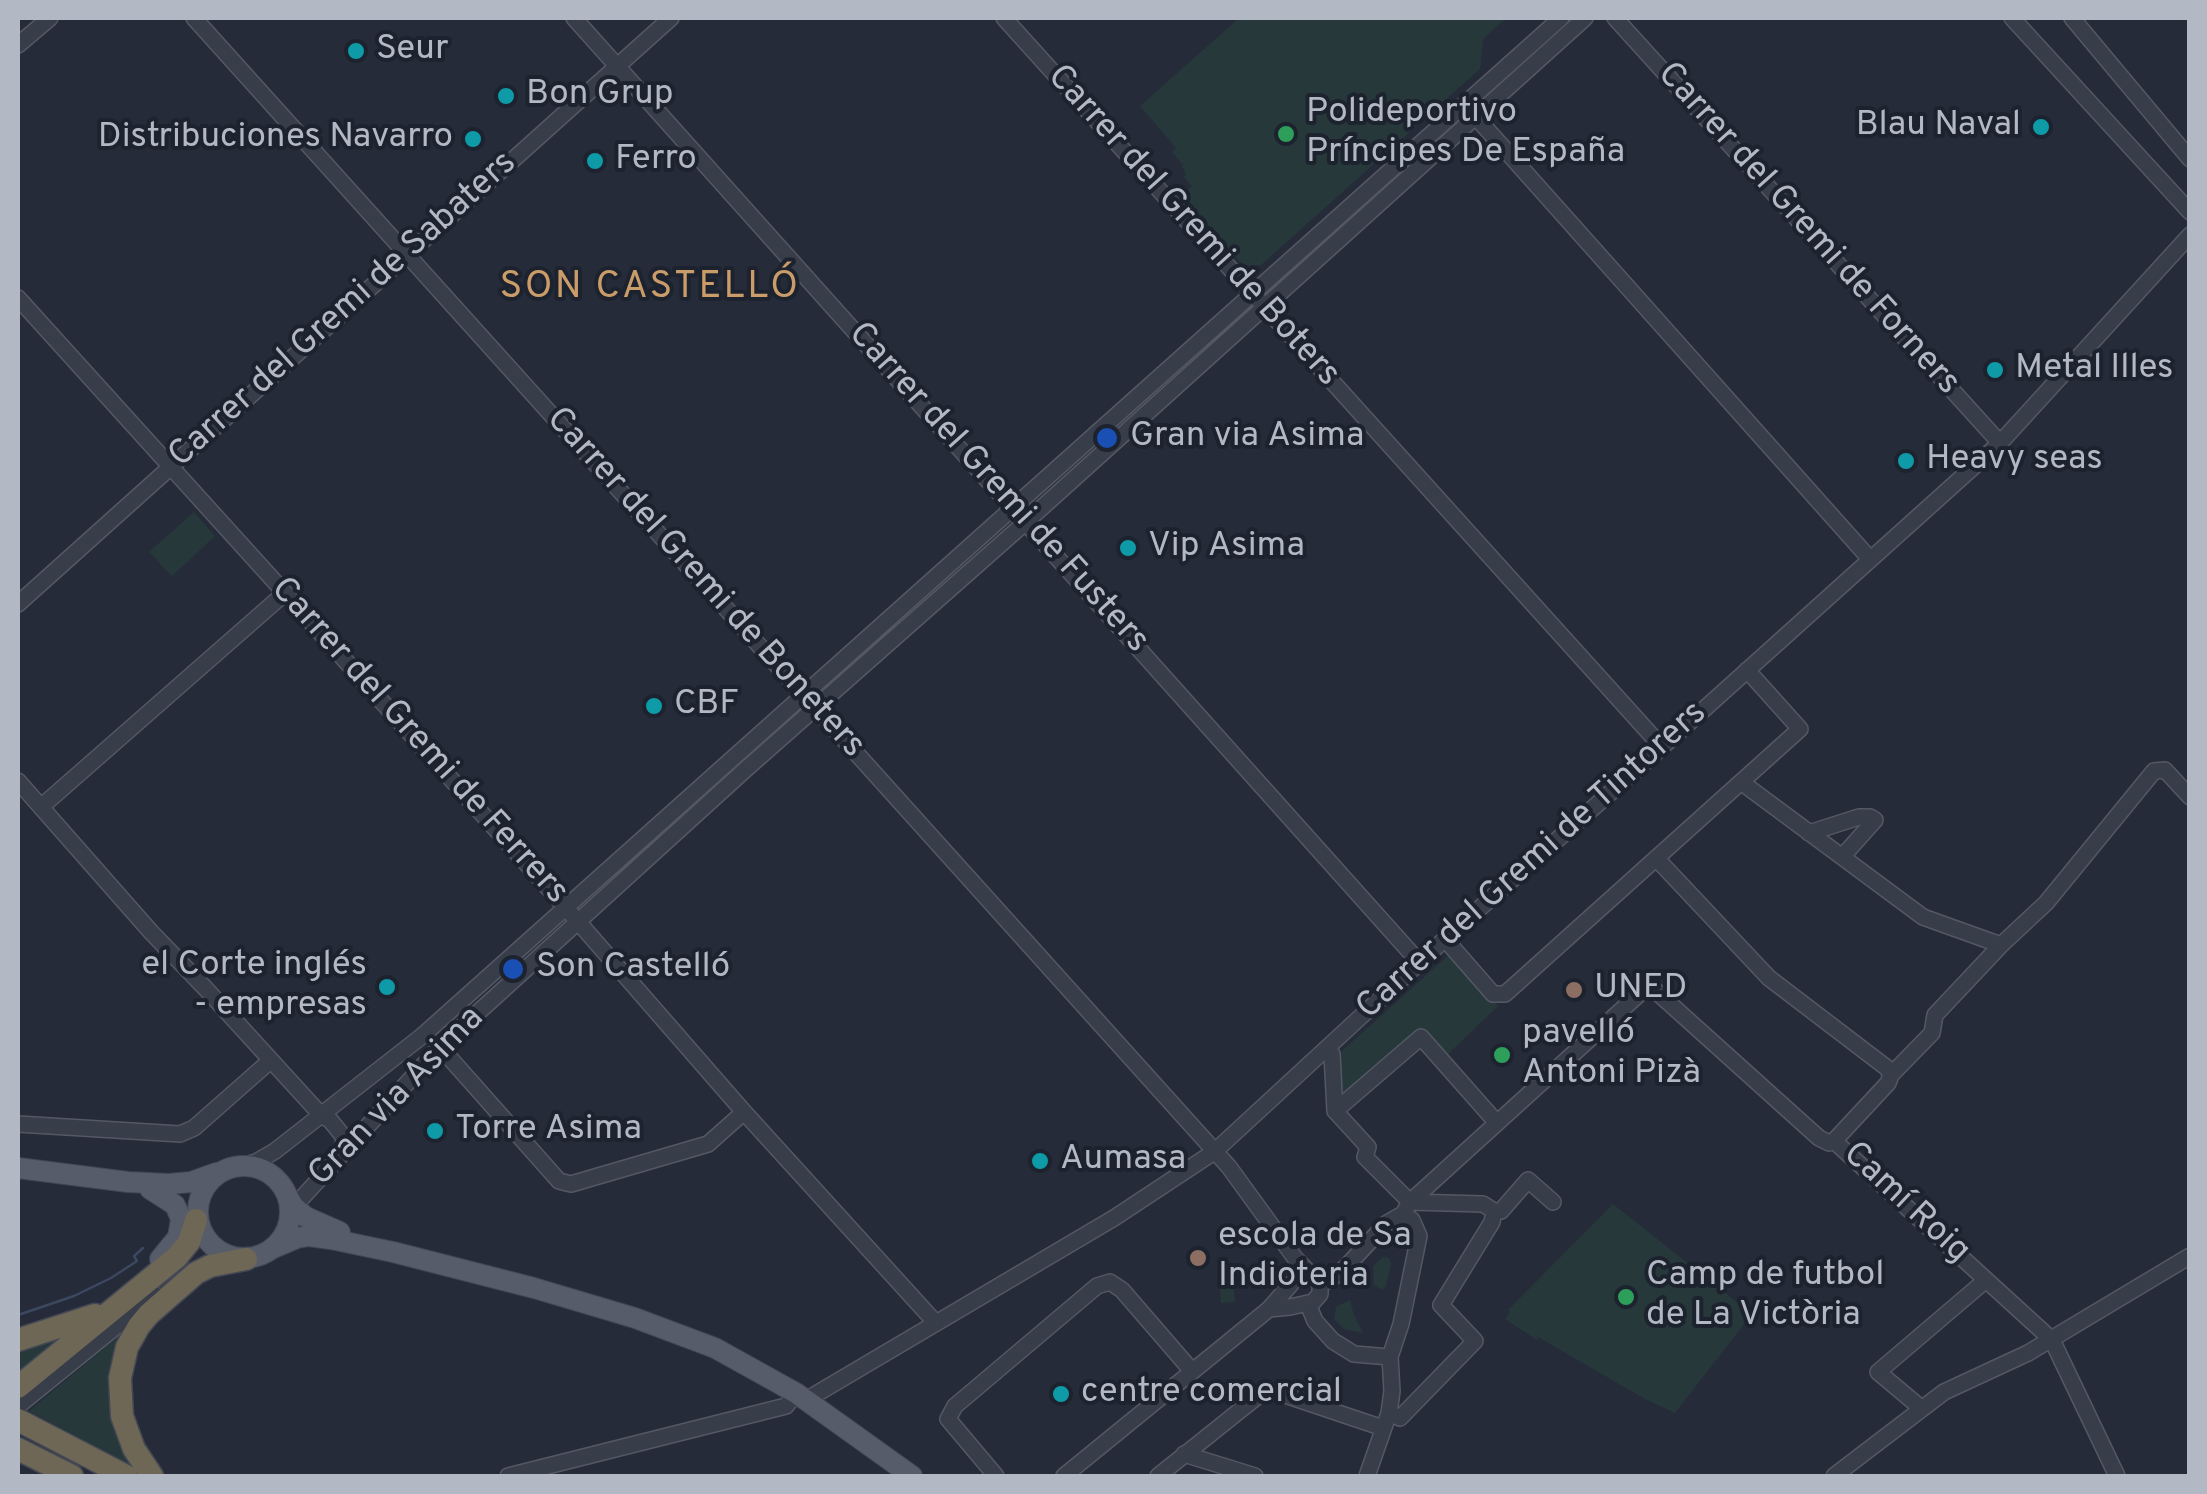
<!DOCTYPE html>
<meta charset="utf-8">
<style>
body{margin:0}
#map{position:relative;width:2207px;height:1494px;overflow:hidden;background:#252b39;font-family:Overpass,sans-serif}
canvas{display:block}
.frame{position:absolute;inset:0;border:20px solid #b3b8c5;pointer-events:none}
</style>
<div id="map">
<canvas width="2207" height="1494"></canvas>
<div class="frame"></div>
</div>
<script>
const g = document.querySelector('canvas').getContext('2d');
g.lineJoin = 'round';
function paint(path, color) {
  g.fillStyle = color;
  g.fill(path, 'evenodd');
}
function shape(rows) {
  const path = new Path2D();
  for (const r of rows) {
    if (r.length === 3) {
      path.moveTo(r[0] + r[2], r[1]);
      path.arc(r[0], r[1], r[2], 0, 2 * Math.PI);
      continue;
    }
    path.moveTo(r[0], r[1]);
    for (let i = 2; i < r.length; i += 2) path.lineTo(r[i], r[i + 1]);
  }
  return path;
}
function trace(path, color, width, dash) {
  g.strokeStyle = color;
  g.lineWidth = width;
  g.lineCap = dash ? 'butt' : 'round';
  g.setLineDash(dash || []);
  g.stroke(path);
}
function drawText(font, color, halo, rows, align = 'center') {
  g.font = font + ' Overpass,sans-serif';
  g.lineWidth = 8;
  g.setLineDash([]);
  g.textBaseline = 'middle';
  g.strokeStyle = halo;
  g.fillStyle = color;
  for (const [text, x, y, turn = 0] of rows) {
    g.save();
    g.translate(x, y);
    g.rotate((+turn || 0) * Math.PI / 180);
    g.textAlign = isNaN(turn) ? turn : align;
    if (halo) g.strokeText(text, 0, 0);
    g.fillText(text, 0, 0);
    g.restore();
  }
}
const green = shape([
 [1239,18,1506,18,1483,39,1480,69,1261,265,1244,266,1182,196,1192,186,1184,177,1186,174,1182,167,1183,165,1172,152,1176,148,1140,106],
 [194,512,215,536,172,576,149,552],
 [1451,953,1498,1006,1442,1060,1422,1037,1335,1111,1333,1059],
 [1613,1204,1752,1314,1675,1413,1645,1399,1538,1337,1537,1340,1505,1319,1510,1312,1508,1310],
 [1383,1257,1389,1258,1391,1264,1386,1286,1382,1290,1374,1285,1373,1266],
 [1233,1275,1235,1302,1221,1303,1219,1276],
 [1350,1300,1354,1315,1363,1333,1344,1329,1334,1319,1336,1307],
 [75,1327,18,1376,18,1347],
 [125,1331,135,1467,29,1411]
]);
const stream = shape([
 [18,1315,74,1296,111,1278,137,1261,134,1256,143,1248]
]);
const minor = shape([
 [194,18,1229,1167,1295,1258,1320,1284,1320,1294,1313,1302,1290,1307,1269,1309],
 [574,18,1419,962],
 [1004,18,1662,747],
 [1615,18,2000,443],
 [2012,18,2190,212],
 [2072,18,2190,159],
 [18,45,50,18],
 [1475,116,1870,559],
 [18,298,285,593,567,909,744,1112,935,1322],
 [18,604,671,18],
 [18,781,151,932,206,989,322,1116,330,1120,343,1136,344,1145,342,1153],
 [1741,782,1923,917,2001,945],
 [41,807,285,593],
 [1809,833,1859,817,1870,817,1875,820,1842,857],
 [1656,858,1769,978,1887,1068,1891,1075,1888,1083,1834,1141,2052,1340,2117,1476],
 [1445,939,1493,994,1505,994,1800,729,1747,670],
 [440,1047,559,1181,571,1184,708,1144,744,1112],
 [1327,1048,1332,1054,1335,1111,1368,1147,1365,1157,1410,1202,1483,1204,1494,1211,1492,1222,1441,1305,1475,1341,1400,1418,1389,1413],
 [1891,1075,1932,1033,1935,1015,2001,945,2046,903,2154,771,2165,770,2190,797],
 [1335,1111,1421,1037,1497,1123],
 [18,1124,180,1134,194,1128,270,1061],
 [245,1165,256,1162,275,1151,422,1036,1561,18],
 [1494,1211,1501,1211,1528,1180,1553,1202],
 [1403,1214,1410,1202,1649,985,1819,1138,1829,1143,1834,1141],
 [289,1221,300,1200,440,1047,746,769,1027,521,1585,18],
 [1308,1304,1315,1321,1333,1341,1354,1354,1390,1357,1401,1324,1419,1236,1412,1220,1403,1214,1387,1223,1344,1269,1329,1280,1320,1284],
 [806,1400,1114,1218,1214,1152,1445,939,1662,747,2000,443,2190,235],
 [18,1406,155,1295],
 [1921,1408,1878,1372,1986,1280],
 [1184,1454,1255,1476],
 [508,1476,786,1406,796,1393],
 [996,1476,948,1419,955,1406,1097,1286,1110,1282,1122,1290,1192,1371],
 [1064,1476,1269,1309,1291,1284],
 [1158,1476,1263,1392,1276,1392,1383,1428],
 [1367,1476,1389,1413,1392,1391,1390,1357],
 [1834,1476,1944,1392,2028,1353,2190,1256]
]);
const major = shape([
 [244,1212,46],
 [18,1168,128,1182,169,1184,191,1182,216,1173],
 [150,1189,175,1205,181,1219,178,1237,160,1259],
 [287,1195,294,1207,306,1217,340,1232],
 [271,1249,297,1238,309,1236,331,1239,393,1252,534,1288,635,1318,715,1348,796,1393,912,1476]
]);
const highway = shape([
 [18,1340,95,1315],
 [18,1387,177,1257,189,1242,196,1220],
 [18,1420,126,1476],
 [18,1449,72,1476],
 [152,1476,134,1449,122,1416,120,1378,127,1347,139,1326,149,1314,196,1273,210,1266,246,1259]
]);
const markers = [
 [356,51,10,"#0f9aa8"],
 [506,96,10,"#0f9aa8"],
 [2041,127,10,"#0f9aa8"],
 [1286,134,10,"#2e9e5b"],
 [473,139,10,"#0f9aa8"],
 [595,161,10,"#0f9aa8"],
 [1995,370,10,"#0f9aa8"],
 [1107,438,12,"#1a4fb4"],
 [1906,461,10,"#0f9aa8"],
 [1128,548,10,"#0f9aa8"],
 [654,706,10,"#0f9aa8"],
 [513,969,12,"#1a4fb4"],
 [387,987,10,"#0f9aa8"],
 [1574,990,10,"#8d6e63"],
 [1502,1055,10,"#2e9e5b"],
 [435,1131,10,"#0f9aa8"],
 [1040,1161,10,"#0f9aa8"],
 [1198,1258,10,"#8d6e63"],
 [1626,1297,10,"#2e9e5b"],
 [1061,1394,10,"#0f9aa8"]
];
const poiNames = [
 ["Seur",376,51],
 ["Bon Grup",526,96],
 ["Polideportivo",1306,114],
 ["Príncipes De España",1306,154],
 ["Blau Naval",2021,127,"right"],
 ["Distribuciones Navarro",453,139,"right"],
 ["Ferro",615,161],
 ["Metal Illes",2015,370],
 ["Gran via Asima",1130,438],
 ["Heavy seas",1926,461],
 ["Vip Asima",1148,548],
 ["CBF",674,706],
 ["el Corte inglés",367,967,"right"],
 ["- empresas",367,1007,"right"],
 ["Son Castelló",536,969],
 ["UNED",1594,990],
 ["pavelló",1522,1035],
 ["Antoni Pizà",1522,1075],
 ["Torre Asima",455,1131],
 ["Aumasa",1060,1161],
 ["escola de Sa",1218,1238],
 ["Indioteria",1218,1278],
 ["Camp de futbol",1646,1277],
 ["de La Victòria",1646,1317],
 ["centre comercial",1081,1394]
];
const streetNames = [
 ["Carrer del Gremi de Boters",1192,227,48],
 ["Carrer del Gremi de Forners",1807,230,48],
 ["Carrer del Gremi de Sabaters",344,311,-42],
 ["Carrer del Gremi de Fusters",997,489,48],
 ["Carrer del Gremi de Boneters",704,584,48],
 ["Carrer del Gremi de Ferrers",418,742,48],
 ["Carrer del Gremi de Tintorers",1533,862,-42],
 ["Gran via Asima",398,1098,-46],
 ["Camí Roig",1905,1204,43]
];
const neighbourhoodNames = [
 ["SON CASTELLÓ",650,289]
];
paint(green, '#27383b');
trace(stream, '#3c4860', 2.5);
trace(minor, '#535864', 18);
trace(major, '#414752', 22);
trace(highway, '#434854', 25);
trace(minor, '#383e49', 15);
trace(major, '#565c69', 20);
trace(highway, '#6e6756', 22);
for (const [x, y, r, color] of markers) {
  const dot = new Path2D();
  dot.arc(x, y, r, 0, 2 * Math.PI);
  g.fillStyle = color;
  g.fill(dot);
  trace(dot, '#1d232e', 4);
}
drawText('35px', '#b3b8c5', '#1d232e', poiNames, 'left');
drawText('35px', '#b3b8c5', '#1d232e', streetNames);
g.letterSpacing = '2.5px';
drawText('38px', '#c99c6a', '#1d232e', neighbourhoodNames);
g.letterSpacing = '0px';
</script>
